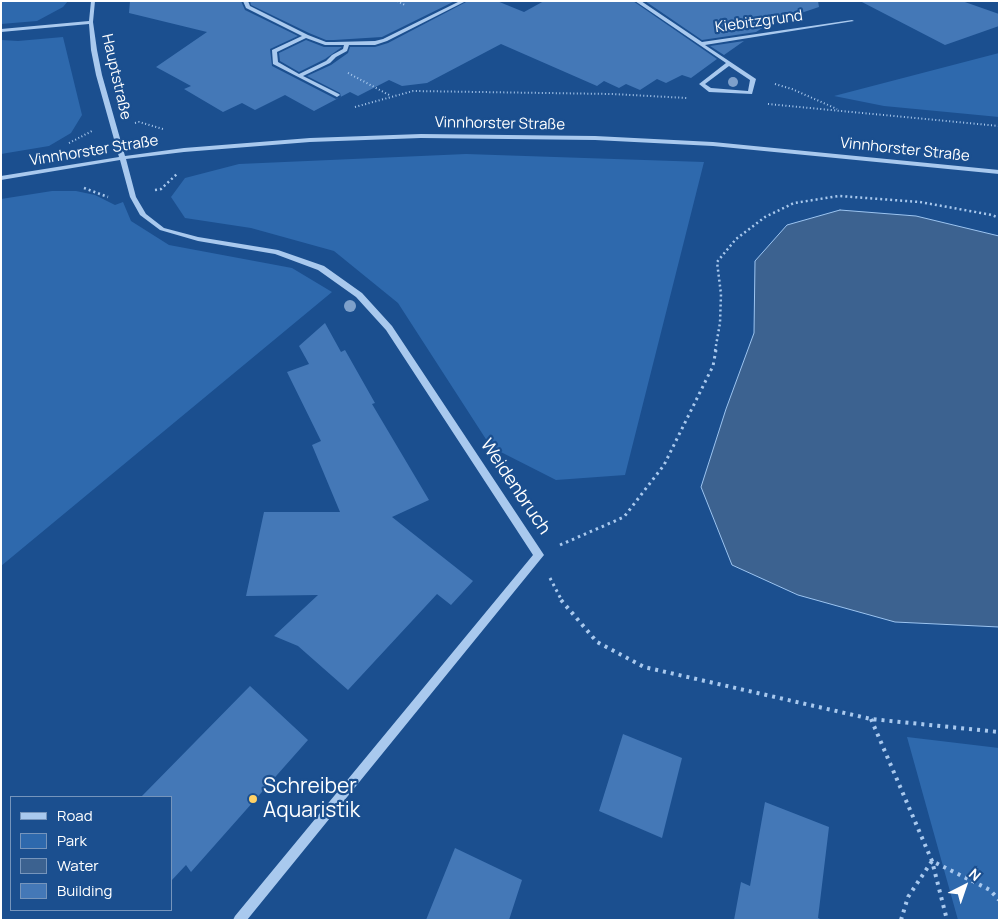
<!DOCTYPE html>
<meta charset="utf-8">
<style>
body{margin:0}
#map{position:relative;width:1000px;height:921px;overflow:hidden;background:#1b4f8f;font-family:Manrope,sans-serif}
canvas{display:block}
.frame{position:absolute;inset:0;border:2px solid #fff;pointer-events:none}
.legend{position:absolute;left:10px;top:796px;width:162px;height:115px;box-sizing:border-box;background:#1b4f8f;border:1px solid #7695bc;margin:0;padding:6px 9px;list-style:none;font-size:15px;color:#fff}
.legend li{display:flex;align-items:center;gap:10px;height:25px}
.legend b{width:25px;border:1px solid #7695bc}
.north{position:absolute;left:940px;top:861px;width:50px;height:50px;-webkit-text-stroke:4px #1b4f8f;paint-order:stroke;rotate:41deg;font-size:14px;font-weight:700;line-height:20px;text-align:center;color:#fff}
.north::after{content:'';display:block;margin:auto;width:18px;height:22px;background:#fff;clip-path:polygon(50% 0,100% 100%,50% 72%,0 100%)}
</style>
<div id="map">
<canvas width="1000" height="921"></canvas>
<div class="frame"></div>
<ul class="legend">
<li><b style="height:6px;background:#a9c9ee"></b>Road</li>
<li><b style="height:14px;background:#2e69ad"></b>Park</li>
<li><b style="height:14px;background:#3c6290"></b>Water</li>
<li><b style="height:14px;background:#4478b7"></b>Building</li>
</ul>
<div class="north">N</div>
</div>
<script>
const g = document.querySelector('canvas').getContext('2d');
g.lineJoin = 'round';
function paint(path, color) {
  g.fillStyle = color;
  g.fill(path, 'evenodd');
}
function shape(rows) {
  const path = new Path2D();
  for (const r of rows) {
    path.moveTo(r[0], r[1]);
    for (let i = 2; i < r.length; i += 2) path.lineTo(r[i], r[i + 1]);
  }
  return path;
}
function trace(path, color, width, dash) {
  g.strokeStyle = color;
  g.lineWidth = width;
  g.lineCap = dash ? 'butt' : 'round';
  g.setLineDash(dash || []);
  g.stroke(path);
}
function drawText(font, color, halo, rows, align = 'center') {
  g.font = font + ' Manrope,sans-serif';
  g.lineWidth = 4.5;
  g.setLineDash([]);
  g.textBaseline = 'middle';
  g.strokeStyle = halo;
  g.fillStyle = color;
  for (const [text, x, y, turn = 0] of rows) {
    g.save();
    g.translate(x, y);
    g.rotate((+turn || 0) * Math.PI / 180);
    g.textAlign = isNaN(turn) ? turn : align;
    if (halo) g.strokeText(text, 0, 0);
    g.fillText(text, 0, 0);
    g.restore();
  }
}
const green = shape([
 [1,1,68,1,63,7,37,21,1,24],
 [63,37,82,115,71,133,49,146,1,154,1,40,18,41],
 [999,53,999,117,884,106,834,96],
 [466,154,704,162,625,475,556,480,491,447,398,303,334,251,251,228,185,218,171,197,185,178,239,164],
 [52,191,76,191,95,195,115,205,123,202,131,221,169,245,292,268,332,292,1,566,1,199],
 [907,737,999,748,999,920,958,920]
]);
const water = shape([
 [840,210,916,216,999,236,999,627,895,622,798,595,732,565,701,487,726,409,754,333,755,261,787,225,840,210]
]);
const building = shape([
 [130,1,241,1,245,10,298,36,270,49,272,66,336,99,341,97,340,93,307,76,331,65,348,53,350,47,375,47,388,43,468,1,497,1,524,12,544,1,633,1,717,59,691,78,682,75,666,83,657,79,640,90,626,84,619,88,604,81,597,86,501,44,427,83,402,86,389,80,358,96,350,92,314,111,285,95,255,110,242,103,223,112,184,89,191,86,156,67,207,32,129,13],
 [250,1,455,1,382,37,334,40,326,40,309,33,251,5],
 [645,1,818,1,819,7,762,26,764,27,756,32,702,40],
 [860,1,962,1,999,14,999,26,945,45],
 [306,40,324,47,342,47,325,59,299,72,280,61,279,53],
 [744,41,724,55,710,46],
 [325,323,341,352,345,350,375,403,372,404,429,500,392,517,473,581,451,605,437,594,348,690,298,646,274,636,318,595,246,596,264,512,340,512,312,445,321,441,287,372,309,364,299,346],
 [250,686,308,740,191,872,186,865,171,881,171,797,141,797],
 [623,734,682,758,662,838,599,811],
 [765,802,829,827,818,918,822,920,734,920,741,882,750,886],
 [455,848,522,880,509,920,426,920]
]);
const pathFar3 = shape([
 [397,1,405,5],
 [348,73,391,96],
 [775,84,792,89,837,109],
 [768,104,999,126],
 [355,107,413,91,612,94,687,98],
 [135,123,139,122,163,129],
 [69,143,92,131]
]);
const pathFar2 = shape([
 [84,188,108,197],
 [155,190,161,189,178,173],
 [715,351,720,323,721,294,717,262,736,239,765,217,794,203,839,196,920,202,992,215,999,218]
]);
const pathFar1 = shape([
 [560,545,624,517,664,465,713,366,716,350],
 [550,578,562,601]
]);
const path = shape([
 [561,600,597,642,644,667,871,719,999,732],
 [871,719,932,861,947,920],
 [901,920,908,897,932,861,990,890,999,900]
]);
const minor = shape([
 [91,1,95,1,93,22,97,50,102,75,125,156,184,148,310,138,421,134,595,136,713,142,999,170,999,174,713,146,595,140,421,138,310,142,184,152,126,159,136,197,146,214,164,228,198,237,278,250,324,266,362,293,392,326,544,555,247,920,233,920,235,916,533,555,386,330,356,297,318,270,275,254,198,241,160,230,140,215,130,197,120,160,1,180,1,176,119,157,96,75,91,50,89,24,1,32,1,29,89,21,91,1],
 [243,1,248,1,250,6,308,35,326,42,334,42,375,41,383,39,460,1,466,1,387,41,375,45,349,45,347,51,336,57,330,63,303,76,339,94,340,95,337,97,273,64,272,50,302,36,246,8,243,1],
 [306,38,325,45,344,45,343,49,332,55,326,61,299,74,278,62,277,52,306,38],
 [635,1,641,1,702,42,852,20,854,21,705,45,756,79,752,94,709,92,699,84,726,63,635,1],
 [729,66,750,80,748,91,711,88,705,84,729,66]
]);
const trees = [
 [733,82,5],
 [350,306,6]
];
const markers = [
 [253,799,5,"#ffd166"]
];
const farStreetnames = [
 ["Kiebitzgrund",759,22,-8],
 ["Hauptstraße",116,77,77],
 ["Vinnhorster Straße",500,124,1],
 ["Vinnhorster Straße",905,150,6],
 ["Vinnhorster Straße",94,151,-9]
];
const streetNames = [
 ["Weidenbruch",515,487,56]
];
const nearPoinames = [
 ["Schreiber",263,787],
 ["Aquaristik",263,811]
];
paint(green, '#2e69ad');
paint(water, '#3c6290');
trace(water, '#9cc4f0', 1);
paint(building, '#4478b7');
trace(pathFar3, '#a9c9ee', 2, [1, 2.5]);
trace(pathFar2, '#a9c9ee', 2.5, [2, 3]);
trace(pathFar1, '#a9c9ee', 3, [2.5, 4]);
trace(path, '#a9c9ee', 4, [3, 5]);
paint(minor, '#a9c9ee');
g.fillStyle = '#7ea0ca';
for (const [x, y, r] of trees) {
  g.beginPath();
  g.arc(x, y, r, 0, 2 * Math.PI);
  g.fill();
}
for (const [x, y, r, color] of markers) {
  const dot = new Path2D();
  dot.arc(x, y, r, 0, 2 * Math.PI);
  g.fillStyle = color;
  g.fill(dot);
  trace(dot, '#1b4f8f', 2);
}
drawText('15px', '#fff', '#1b4f8f', farStreetnames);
drawText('18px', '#fff', '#1b4f8f', streetNames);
drawText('21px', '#fff', '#1b4f8f', nearPoinames, 'left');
</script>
